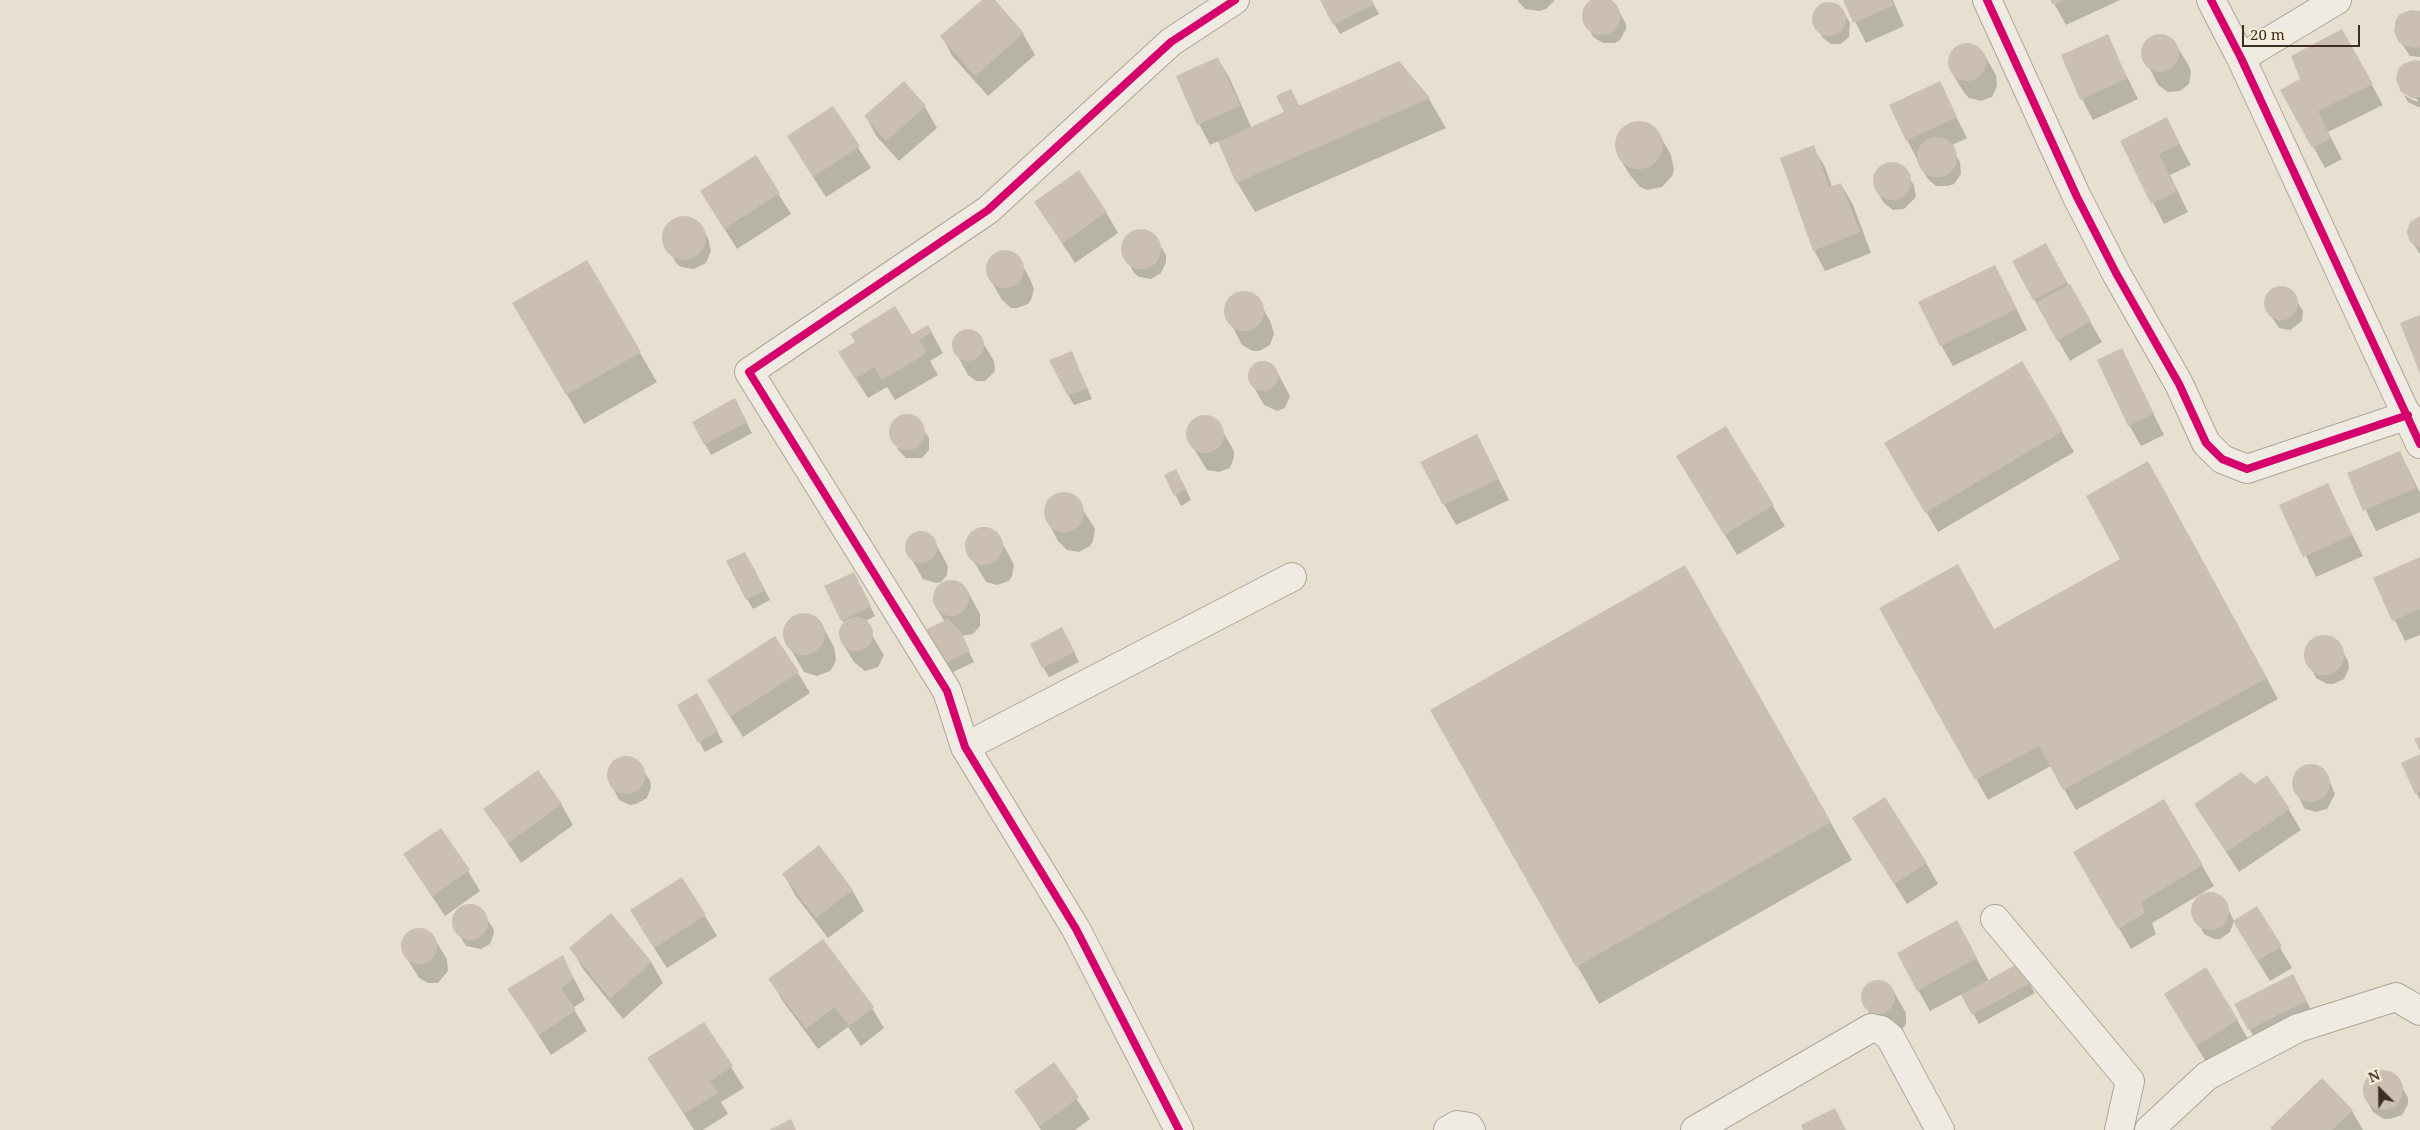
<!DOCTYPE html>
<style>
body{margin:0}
#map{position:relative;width:2420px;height:1130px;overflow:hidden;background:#e7e0d1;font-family:"Noto Serif",serif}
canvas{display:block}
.north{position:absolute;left:2355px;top:1065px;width:50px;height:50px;-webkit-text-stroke:4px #f7eed8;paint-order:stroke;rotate:337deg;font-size:14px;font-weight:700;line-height:20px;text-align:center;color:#3d2e20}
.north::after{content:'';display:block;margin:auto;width:18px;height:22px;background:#3d2e20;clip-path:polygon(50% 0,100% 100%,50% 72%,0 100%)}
.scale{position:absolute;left:2242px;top:25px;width:118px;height:22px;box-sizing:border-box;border:2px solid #3d2e20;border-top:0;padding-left:6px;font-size:15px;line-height:18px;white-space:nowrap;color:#3d2e20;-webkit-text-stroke:4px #f7eed8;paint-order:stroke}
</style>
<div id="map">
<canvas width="2420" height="1130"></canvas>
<div class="north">N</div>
<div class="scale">20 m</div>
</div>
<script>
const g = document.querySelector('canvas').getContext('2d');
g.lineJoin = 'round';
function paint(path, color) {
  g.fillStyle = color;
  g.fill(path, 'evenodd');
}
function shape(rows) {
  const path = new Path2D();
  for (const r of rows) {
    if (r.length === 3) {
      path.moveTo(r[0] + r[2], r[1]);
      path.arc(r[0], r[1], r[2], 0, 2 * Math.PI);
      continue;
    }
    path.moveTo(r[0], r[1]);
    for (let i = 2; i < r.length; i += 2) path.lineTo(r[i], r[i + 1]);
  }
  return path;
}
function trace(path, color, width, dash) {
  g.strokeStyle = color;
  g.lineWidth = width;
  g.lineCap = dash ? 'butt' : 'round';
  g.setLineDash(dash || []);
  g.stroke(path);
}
const shadow = shape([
 [984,0,993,0,1023,34,1035,55,988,96,953,57,942,37],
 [1321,0,1371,0,1379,14,1340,34],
 [1517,0,1555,0,1546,9,1539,11,1525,9],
 [1591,0,1614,2,1626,24,1626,29,1620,40,1615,43,1603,43,1593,37,1583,14,1584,9],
 [1844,0,1893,0,1904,26,1866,43],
 [2052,0,2120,0,2066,25],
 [1831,3,1844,12,1850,23,1849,37,1841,44,1831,44,1823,38,1816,27,1815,12,1822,5],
 [2420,13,2420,57,2410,56,2400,41],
 [2163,35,2173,40,2189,66,2191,72,2189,84,2180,91,2168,92,2158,85,2142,53,2151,37],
 [2107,36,2138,99,2093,120,2082,99],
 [1969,44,1975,45,1984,54,1996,75,1997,86,1992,97,1981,101,1969,98,1965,94,1952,73,1949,61,1950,56,1957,46],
 [2353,51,2383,105,2328,132,2342,159,2325,168,2282,90],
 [1218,59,1230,79,1252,129,1286,113,1291,90,1300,107,1399,62,1429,99,1446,128,1255,212,1237,182,1219,141,1210,145,1199,124,1177,76],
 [2420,63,2420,107,2418,107,2408,102,2404,95,2417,102,2418,100,2402,91],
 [903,83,925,107,937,128,899,161,877,137,866,117],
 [1939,83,1967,138,1950,146,1960,162,1961,174,1954,184,1948,186,1936,186,1927,178,1907,140],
 [833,108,871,168,826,197,800,157],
 [2166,119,2191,165,2170,175,2188,212,2164,224,2121,141],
 [1633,123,1648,124,1659,134,1671,155,1674,170,1672,176,1662,187,1647,190,1640,187,1630,175,1617,154,1617,139,1626,126],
 [1813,147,1825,167,1832,187,1841,184,1853,205,1871,253,1825,271,1814,250],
 [755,157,791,214,737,249,714,212],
 [1887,164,1899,165,1914,185,1916,197,1904,209,1893,210,1884,203,1874,187,1878,170],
 [1035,202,1106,212,1118,233,1075,263],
 [679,218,692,218,702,227,708,238,711,251,706,263,694,269,681,267,676,263,664,239,668,226],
 [2420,218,2420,254,2412,242],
 [1135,231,1148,231,1153,234,1166,255,1166,262,1161,273,1151,279,1139,277,1134,273,1122,251,1126,239],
 [1002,252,1013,254,1018,257,1030,279,1034,289,1031,300,1028,304,1017,308,1011,308,1002,300,990,279,987,267,992,257],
 [586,261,657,382,584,424,514,304],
 [2057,265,2102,342,2070,361,2034,299],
 [1995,266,2027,330,1953,366,1941,345],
 [2276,288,2291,291,2303,311,2302,321,2290,330,2279,328,2266,309,2268,293],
 [1238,294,1250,294,1259,301,1271,323,1274,334,1270,345,1259,351,1253,351,1242,345,1225,312,1228,301],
 [928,326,943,353,930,361,938,375,895,400,887,387,868,398,852,373],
 [971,331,979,336,994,361,995,371,985,381,976,381,968,375,956,353,953,344,961,332],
 [2121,349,2164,435,2141,446,2129,425],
 [1072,353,1092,399,1074,405,1068,395],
 [1265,362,1274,366,1290,396,1285,408,1277,411,1264,405,1252,384,1250,371,1256,363],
 [2022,363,2074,452,1938,532,1886,443],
 [740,410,752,433,711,455,693,422],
 [912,416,916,419,929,438,929,450,922,458,906,458,899,451,891,435,893,424,901,417],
 [1200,417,1216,420,1234,451,1234,457,1230,468,1219,472,1207,470,1188,439,1188,427],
 [1725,428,1785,526,1737,555,1690,477],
 [1477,436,1509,500,1456,525,1444,504],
 [2400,452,2420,493,2420,512,2376,531,2348,474],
 [1166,476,1182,481,1191,500,1181,506],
 [2160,483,2278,699,2076,810,2051,766,1988,800,1881,608,1994,630,2122,559],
 [2327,484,2363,556,2316,577,2281,505],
 [1063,493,1075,497,1095,529,1093,541,1090,546,1079,552,1067,550,1058,541,1044,514,1047,501,1052,497],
 [987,528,997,533,1014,565,1012,576,1009,581,997,585,986,582,967,550,967,544,972,534,976,530],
 [916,533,926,533,931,535,948,566,947,575,941,582,936,583,923,579,911,558,907,549,908,540],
 [2420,558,2420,635,2405,641,2374,578],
 [751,563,770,600,753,609,747,599],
 [1684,567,1852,860,1599,1004,1431,711],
 [956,582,966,588,980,614,980,626,973,634,961,636,974,662,951,673,927,630,945,622,936,607,934,595,936,590,944,583],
 [859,584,875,616,864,622,884,655,878,667,865,671,854,662,841,641,841,630,845,625,842,620],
 [807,614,813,616,822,625,834,647,836,659,834,665,830,671,817,676,804,672,785,639,786,626,795,617],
 [2319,636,2324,636,2336,640,2348,661,2349,668,2344,679,2333,684,2327,684,2316,678,2305,655,2308,643],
 [1068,639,1079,662,1049,677,1043,667],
 [798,673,810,693,743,737,720,701],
 [696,695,723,742,705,752,679,705],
 [2420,755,2420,800,2402,763],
 [625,757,637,760,650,781,651,787,647,798,636,804,630,805,619,800,608,778,610,766,619,758],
 [2308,765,2320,768,2328,777,2335,794,2327,809,2316,812,2305,809,2293,787,2294,775,2298,770],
 [2255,785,2289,810,2301,830,2239,872,2196,805],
 [2164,801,2214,886,2152,923,2156,934,2131,949,2075,853],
 [561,804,573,825,521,863,485,809],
 [1853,818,1926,863,1938,884,1907,904],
 [404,854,468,871,480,891,445,916],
 [784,875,852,890,864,911,828,938,795,895],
 [2208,894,2219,895,2223,899,2234,921,2230,932,2220,939,2214,939,2204,934,2193,911,2199,898],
 [468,905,479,907,493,928,494,933,490,944,481,949,466,946,454,926,455,915,463,906],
 [2256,907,2292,968,2270,981,2246,942],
 [705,916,717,936,667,968,643,931],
 [415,930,426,930,434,938,447,959,448,971,438,983,428,983,419,978,406,957,402,946,403,941,410,932],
 [1968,943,1989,981,2018,964,2035,993,1979,1024,1962,994,1930,1011,1918,990],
 [571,948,651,962,663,983,623,1019,583,969],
 [563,957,585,1000,573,1008,587,1031,551,1055,509,989],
 [770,979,872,1008,884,1028,861,1046,848,1027,818,1049,782,1000],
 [1882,981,1887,984,1894,992,1906,1013,1906,1024,1900,1032,1877,1027,1865,1005,1864,990,1872,982],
 [2304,996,2317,1022,2261,1050,2236,1004],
 [2177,1015,2237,1020,2249,1041,2208,1065],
 [704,1023,744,1088,721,1102,728,1114,703,1130,694,1130,649,1058],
 [1053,1064,1090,1119,1075,1130,1041,1130,1016,1091],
 [2378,1071,2384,1071,2395,1075,2408,1098,2408,1104,2402,1115,2390,1119,2384,1119,2373,1112,2367,1101,2364,1089,2368,1078],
 [2352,1111,2363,1130,2273,1130]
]);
const building = shape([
 [1601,16,19],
 [982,0,995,0,1024,33,975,76,940,36],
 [1320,0,1372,0,1374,4,1333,25],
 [1843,0,1891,0,1894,5,1853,23],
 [2050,0,2064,0,2053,5],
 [1829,19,17],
 [2411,10,2420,11,2420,47,2417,48,2404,46,2398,41,2394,31,2396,19,2400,14],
 [2342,29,2373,84,2318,111,2331,138,2312,148,2280,90,2300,79,2291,56],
 [2160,53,19],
 [2108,34,2127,78,2080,100,2061,55],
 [1967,62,19],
 [1218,57,1240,106,1197,125,1176,76],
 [2414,60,2420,61,2420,97,2412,98,2401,92,2396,80,2398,69,2403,64],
 [1399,61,1430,98,1236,183,1218,142,1284,112,1276,96,1291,89,1299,106],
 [904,81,926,106,886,141,864,116],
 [1940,81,1957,117,1906,141,1889,105],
 [833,106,860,146,813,177,787,136],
 [2167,117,2180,144,2159,154,2177,191,2151,204,2120,141],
 [1639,145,24],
 [1937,157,20],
 [1814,145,1829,187,1841,183,1860,232,1813,251,1780,158],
 [756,155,780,193,724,229,700,191],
 [1892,181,19],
 [1079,170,1107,212,1062,243,1034,202],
 [2420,216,2420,248,2410,242,2407,232,2410,222],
 [684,238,22],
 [1141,249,20],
 [2046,243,2067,282,2033,300,2012,261],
 [1005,269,19],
 [587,260,641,352,566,395,512,303],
 [1995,265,2017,309,1940,346,1918,302],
 [2070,284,2091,321,2057,341,2036,303],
 [2281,303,17],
 [1244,311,20],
 [895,306,912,334,928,325,932,332,919,340,927,353,882,380,874,367,855,379,838,352,855,342,850,334],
 [2420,315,2420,374,2400,323],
 [968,345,16],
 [2122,348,2154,414,2128,426,2097,360],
 [1072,351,1087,389,1067,395,1049,360],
 [1263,376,15],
 [2022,361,2063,431,1925,513,1884,443],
 [735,398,747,422,704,445,692,422],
 [907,432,18],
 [1205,434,19],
 [1726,426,1774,505,1724,535,1676,456],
 [1477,434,1499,479,1443,505,1420,462],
 [2400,451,2416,488,2363,511,2347,473],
 [2148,461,2267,678,2063,790,2039,746,1975,780,1879,608,1958,564,1994,629,2120,559,2086,496],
 [1176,469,1186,489,1174,496,1164,475],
 [2328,483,2352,535,2303,557,2279,505],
 [1064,512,20],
 [984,546,19],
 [921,547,16],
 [745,552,765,590,746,600,726,561],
 [2420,557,2420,609,2392,621,2373,578],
 [1685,565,1831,822,1576,967,1430,710],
 [854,572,871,606,841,621,824,586],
 [951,598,18],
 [804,634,21],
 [856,634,17],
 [948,619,961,632,970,651,944,664,925,630],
 [1062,627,1075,652,1042,668,1030,644],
 [2324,655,20],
 [775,636,799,672,730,717,707,680],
 [697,693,718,731,698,743,677,705],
 [2420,737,2420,751,2414,739],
 [2420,754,2420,792,2415,794,2401,763],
 [626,775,19],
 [2311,783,19],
 [538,770,562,804,508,843,483,809],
 [2241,772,2255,784,2267,775,2290,809,2226,852,2194,804],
 [1885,797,1927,863,1894,884,1852,818],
 [2164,799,2203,865,2141,902,2145,913,2118,929,2073,852],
 [441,828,470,870,432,896,403,854],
 [819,845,853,890,816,918,782,874],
 [682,877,706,915,654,948,630,910],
 [2210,911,19],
 [470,922,18],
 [2257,906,2282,946,2257,961,2233,921],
 [611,913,652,962,610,999,569,948],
 [1957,920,1977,958,1917,991,1897,953],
 [419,946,18],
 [823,939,874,1007,849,1026,835,1007,806,1029,768,979],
 [563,955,574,979,561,988,576,1010,539,1035,507,989],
 [2019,963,2030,983,1972,1015,1961,995],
 [2206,967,2238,1020,2196,1046,2164,994],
 [2293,974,2307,1001,2248,1030,2234,1004],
 [1878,997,17],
 [704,1022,733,1066,710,1081,718,1093,684,1114,647,1058],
 [1054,1062,1079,1097,1040,1126,1014,1091],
 [2383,1090,20],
 [2322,1078,2353,1110,2332,1130,2272,1130,2270,1128],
 [1835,1108,1846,1130,1803,1130,1801,1125],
 [791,1119,796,1130,769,1130]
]);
const minor = shape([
 [1987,0,2077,197,2116,273,2179,384,2206,443,2222,459,2247,469,2408,415],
 [2211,0,2241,58,2420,444],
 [2241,58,2337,0],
 [965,747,1292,577],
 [1995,919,2130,1081,2119,1130],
 [1179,1130,1076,929,965,747,947,691,749,372,988,210,1171,42,1235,0],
 [1448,1130,1457,1125,1469,1127,1471,1130],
 [1695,1130,1871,1028,1881,1030,1890,1037,1940,1130],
 [2149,1130,2207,1076,2298,1028,2396,997,2420,1011]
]);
const cycleway = shape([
 [1987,0,2077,197,2116,273,2179,384,2206,443,2222,459,2247,469,2408,415],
 [2211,0,2241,58,2420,444],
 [1179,1130,1076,929,965,747,947,691,749,372,988,210,1171,42,1235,0]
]);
paint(shadow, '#0003');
paint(building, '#cbbfb2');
trace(minor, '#ada599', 30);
trace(minor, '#efebe3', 28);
trace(cycleway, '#d6006c', 8);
</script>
